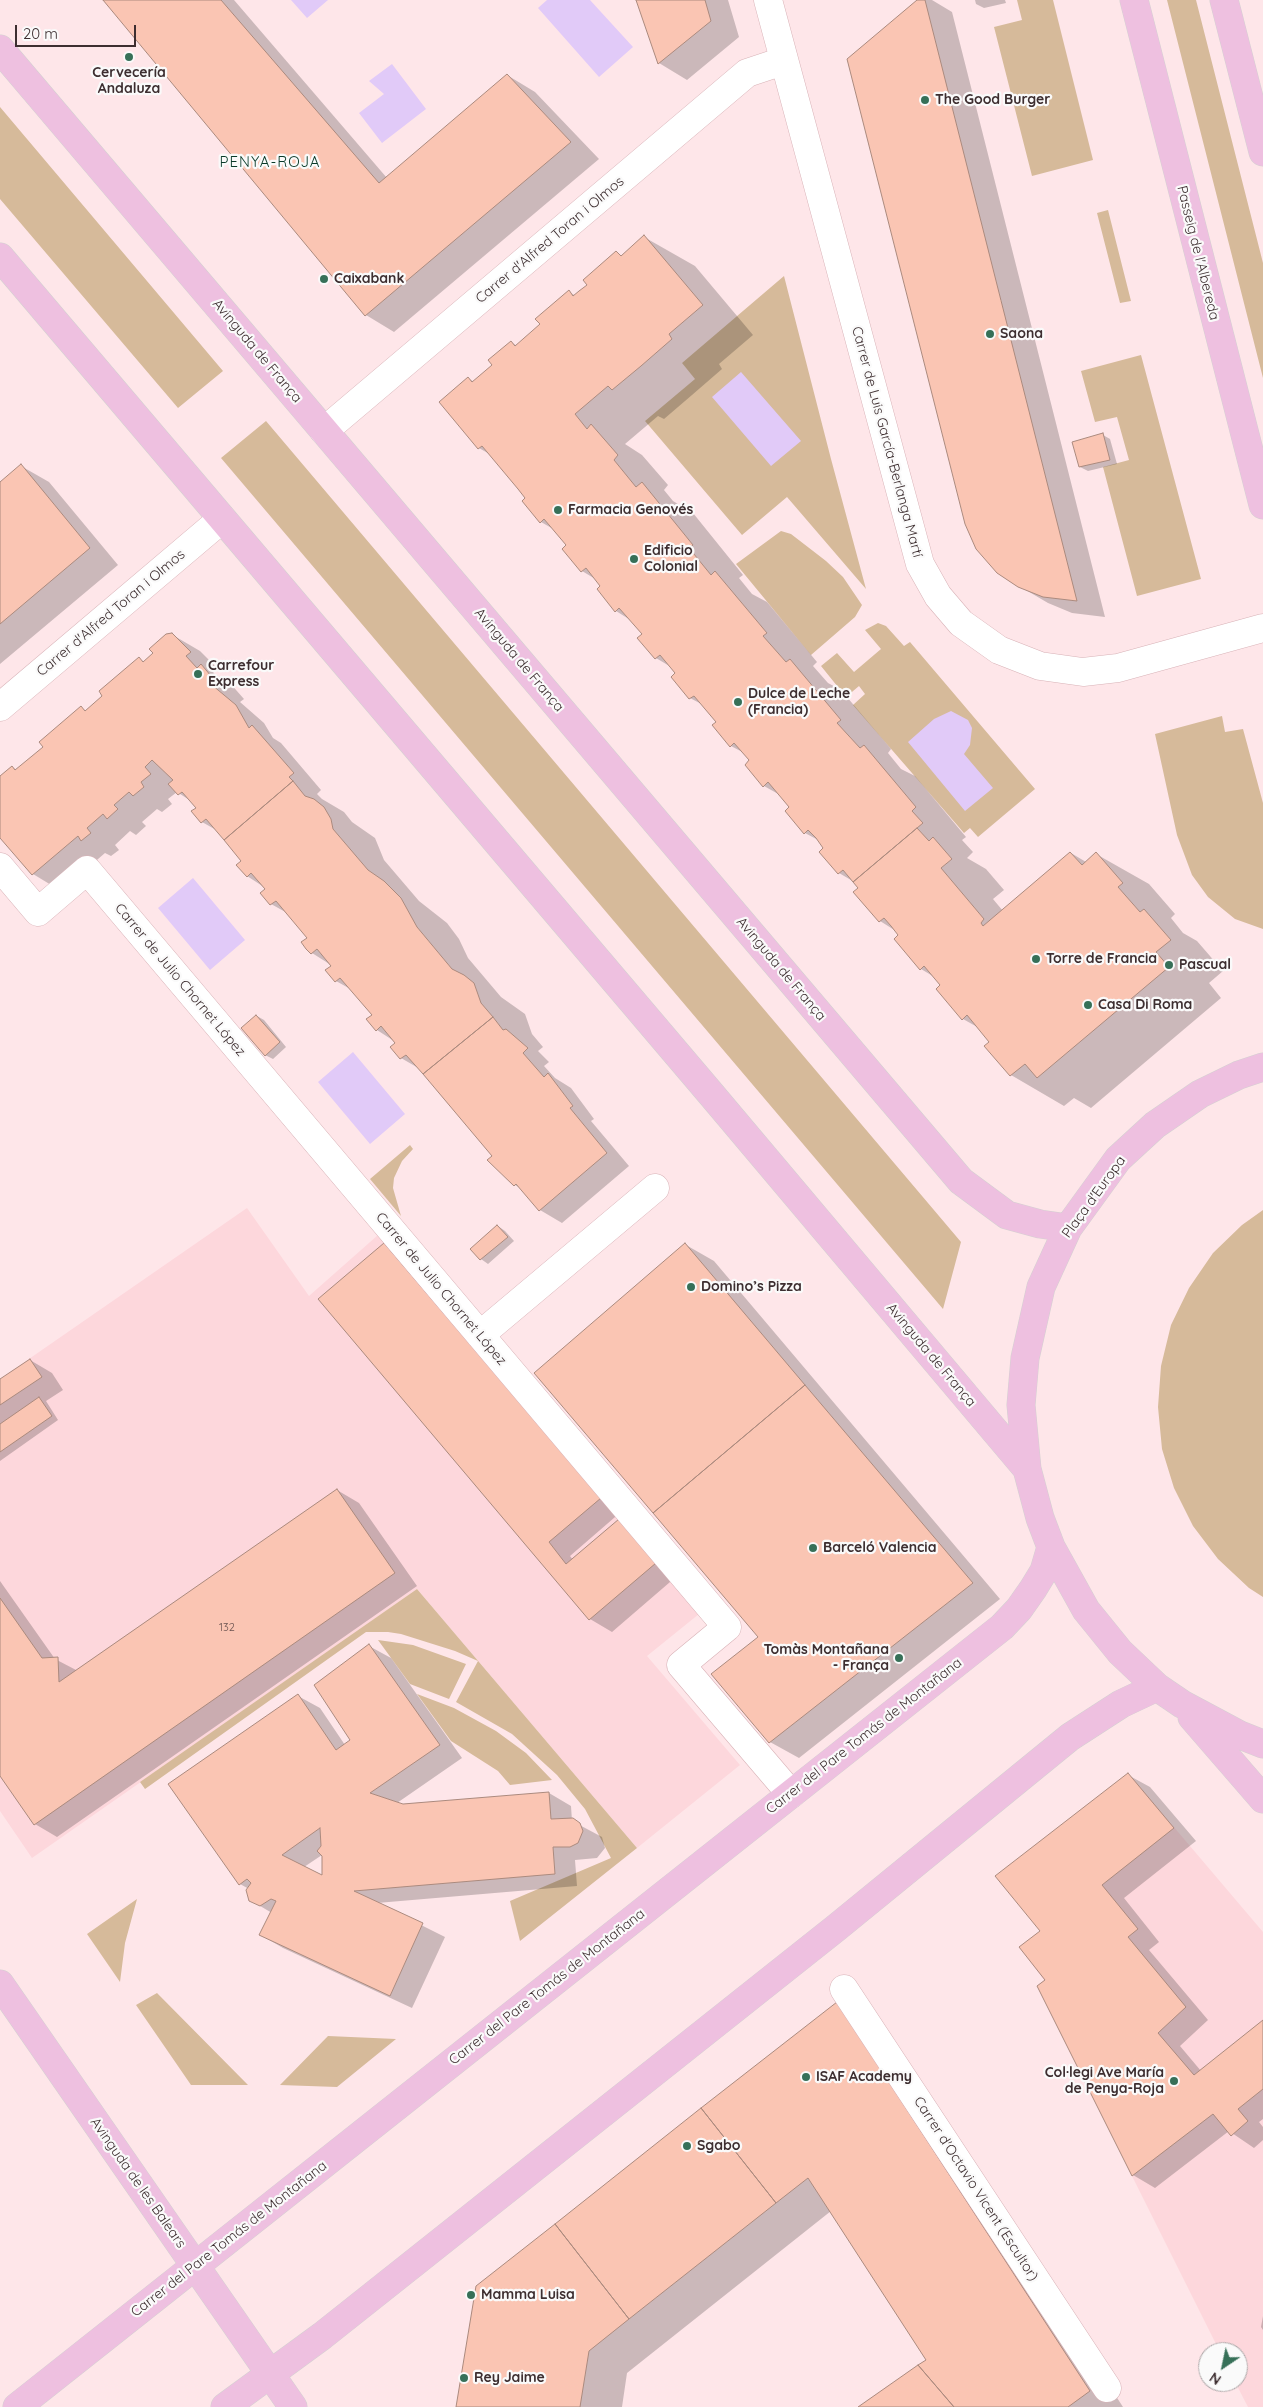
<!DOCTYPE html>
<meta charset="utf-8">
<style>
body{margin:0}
#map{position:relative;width:1263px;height:2407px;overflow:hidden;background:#fee6e9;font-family:Quicksand,sans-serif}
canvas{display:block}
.north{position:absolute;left:1198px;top:2342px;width:50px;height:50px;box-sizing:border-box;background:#fafafa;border:1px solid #aea8a9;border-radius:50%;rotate:214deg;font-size:14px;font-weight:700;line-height:20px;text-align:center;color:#3d2e30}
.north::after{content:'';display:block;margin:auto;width:18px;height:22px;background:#377058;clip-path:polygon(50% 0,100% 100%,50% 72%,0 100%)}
.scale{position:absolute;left:15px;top:25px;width:121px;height:22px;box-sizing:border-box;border:2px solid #3d2e30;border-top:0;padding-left:6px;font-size:15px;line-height:18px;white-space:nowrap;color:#3d2e30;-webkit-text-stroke:4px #fafafa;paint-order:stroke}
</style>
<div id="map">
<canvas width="1263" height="2407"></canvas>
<div class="north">N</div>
<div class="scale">20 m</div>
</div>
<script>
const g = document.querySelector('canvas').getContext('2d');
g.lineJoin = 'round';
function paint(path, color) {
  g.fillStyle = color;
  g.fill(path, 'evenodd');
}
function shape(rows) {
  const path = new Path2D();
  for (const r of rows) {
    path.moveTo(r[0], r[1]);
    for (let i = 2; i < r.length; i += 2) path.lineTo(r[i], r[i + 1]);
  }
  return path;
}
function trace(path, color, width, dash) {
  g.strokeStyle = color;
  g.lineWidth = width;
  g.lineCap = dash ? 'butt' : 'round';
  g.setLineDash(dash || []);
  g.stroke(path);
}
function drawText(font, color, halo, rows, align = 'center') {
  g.font = font + ' Quicksand,sans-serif';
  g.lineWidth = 4.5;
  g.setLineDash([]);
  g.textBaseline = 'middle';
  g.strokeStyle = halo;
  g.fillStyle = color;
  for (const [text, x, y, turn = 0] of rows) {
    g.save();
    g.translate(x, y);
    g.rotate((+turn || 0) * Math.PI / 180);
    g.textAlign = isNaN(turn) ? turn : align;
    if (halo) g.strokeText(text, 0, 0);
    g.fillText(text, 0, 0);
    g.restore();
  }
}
const built = shape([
 [247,1208,309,1296,378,1235,699,1614,647,1656,740,1765,637,1848,417,1589,32,1858,0,1811,0,1379],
 [1128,1773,1263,1932,1263,2407,1248,2407,1235,2382,1238,2382,1238,2352,1220,2352,1037,1986,1044,1980,1019,1947,1040,1931]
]);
const green = shape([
 [1017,0,1053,0,1093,160,1032,176,994,27,1022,20],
 [1167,0,1196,0,1263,263,1263,378],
 [0,107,223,371,178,408,0,199],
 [1108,210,1131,301,1120,303,1097,213],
 [784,276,831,459,866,589,787,497,742,535,645,421,695,379,682,363],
 [1141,355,1201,579,1137,596,1103,467,1129,460,1117,417,1095,422,1081,371],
 [266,421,961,1242,943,1309,221,458],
 [781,531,791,534,826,561,843,577,862,605,855,617,811,655,736,564],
 [878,623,886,626,904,646,910,642,1035,789,978,837,970,828,964,833,853,705,865,694,859,686,846,697,821,666,837,653,854,672,881,649,865,630],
 [1222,716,1225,732,1243,729,1263,803,1263,929,1235,919,1208,897,1192,875,1177,835,1155,734],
 [410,1145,413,1149,402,1161,394,1178,393,1188,401,1216,370,1179],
 [1263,1210,1263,1597,1249,1588,1218,1559,1193,1526,1174,1488,1162,1449,1158,1407,1161,1366,1171,1325,1189,1288,1213,1253,1242,1225],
 [417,1589,637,1848,520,1941,510,1901,611,1858,585,1809,557,1775,512,1734,456,1702,478,1661,455,1651,401,1634,388,1632,366,1632,145,1789,140,1782],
 [378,1640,413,1645,466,1664,449,1699,410,1684],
 [417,1694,454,1708,496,1731,526,1753,552,1780,510,1785,498,1771,451,1741],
 [137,1899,125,1943,120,1982,87,1934],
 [157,1993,248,2085,191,2085,136,2005],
 [328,2036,396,2039,337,2087,280,2085]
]);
const water = shape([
 [291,0,328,0,307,18],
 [547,0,590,0,633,47,599,77,538,8],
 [392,64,426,109,382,143,359,113,384,94,369,81],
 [741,372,801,441,771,466,712,397],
 [951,711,968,720,972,728,970,745,964,754,993,788,965,811,908,742,934,719],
 [193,878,245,940,210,970,158,908],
 [353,1052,405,1114,370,1144,318,1082]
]);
const shadow = shape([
 [105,0,234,0,387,178,507,75,535,92,599,159,394,332,366,315],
 [637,0,728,0,739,37,687,80,659,63],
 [919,0,932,0,952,12,1105,617,1072,613,1048,603,1019,586],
 [975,0,1005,0,1006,3,984,8,976,4],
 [644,237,695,266,753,335,719,364,722,369,692,395,664,419,658,416,625,444,642,455,668,485,664,490,673,501,693,513,743,575,739,578,752,594,767,602,817,662,813,666,828,683,841,690,891,749,888,753,901,769,915,776,966,837,962,840,973,852,967,858,986,869,1004,890,993,899,1003,911,1071,853,1086,862,1096,854,1149,884,1175,914,1171,918,1183,933,1197,941,1223,971,1209,983,1221,998,1091,1108,1074,1098,1064,1106,1011,1075,986,1046,991,1042,979,1028,963,1019,942,985,936,978,921,969,896,931,880,921,856,883,839,873,820,841,805,833,791,808,780,795,764,786,751,761,746,754,731,746,718,722,705,706,690,698,671,667,656,658,644,634,632,621,616,611,598,590,602,586,597,580,582,571,568,546,555,530,541,522,523,501,527,498,491,455,479,448,468,378,474,382,494,365,511,342,517,346,542,324,569,292,576,296,588,285,616,252,622,256],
 [1103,435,1110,439,1117,464,1088,471,1080,467],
 [21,466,49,482,118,565,0,664,0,483],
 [171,634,200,651,218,669,213,673,229,682,244,699,240,702,264,723,273,738,281,743,321,790,317,794,322,799,344,812,352,822,375,838,384,860,419,901,447,923,459,939,468,958,501,997,525,1014,532,1034,543,1047,538,1051,549,1062,544,1066,555,1078,571,1088,594,1119,591,1121,629,1166,562,1223,540,1210,522,1189,515,1185,494,1156,420,1069,401,1058,397,1043,377,1030,368,1019,373,1015,354,991,336,981,327,971,332,966,331,965,312,953,307,948,308,938,289,914,271,904,267,889,247,876,243,861,218,831,202,822,198,808,194,803,177,792,168,799,172,804,162,812,157,809,142,822,146,826,136,835,130,831,115,845,119,850,111,856,105,853,61,891,33,874,0,836,0,777,12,767,17,770,45,747,81,708,87,711,104,697,139,659,145,662],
 [257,1016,264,1020,286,1047,273,1059,265,1055],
 [498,1226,505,1231,514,1241,488,1264,481,1259,472,1249],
 [384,1244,406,1257,622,1511,570,1556,573,1560,619,1521,677,1576,612,1632,590,1619],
 [686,1245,714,1261,1000,1599,799,1758,770,1742,760,1637],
 [30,1360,52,1373,63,1390,46,1401,58,1420,0,1461,0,1380],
 [337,1490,359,1503,417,1586,57,1837,35,1824,0,1773,0,1581,55,1659,78,1671],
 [369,1646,391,1658,462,1758,397,1803,403,1805,549,1793,571,1806,572,1821,602,1837,605,1848,597,1858,575,1860,577,1886,377,1903,445,1937,412,2008,283,1948,261,1935,272,1913,250,1900,249,1889,240,1884,298,1696,320,1708,345,1745,352,1740],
 [322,1855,324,1877,304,1867],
 [1128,1775,1150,1787,1196,1841,1124,1898,1159,1942,1149,1950,1208,2020,1180,2046,1201,2071,1263,2022,1263,2119,1259,2122,1263,2127,1263,2140,1254,2148,1229,2131,1155,2188,1133,2175,1046,1981,1042,1931],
 [875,2025,1123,2407,861,2407,928,2361,831,2211,627,2373,622,2407,457,2407],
 [1263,2316,1263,2330,1261,2327]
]);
const building = shape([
 [103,0,221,0,379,183,507,74,571,142,365,316,103,0],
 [636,0,705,0,711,21,658,64,636,0],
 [917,0,925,0,1077,601,1043,597,1018,587,997,573,976,549,965,524,847,59,917,0],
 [644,235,703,305,669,334,672,339,641,366,612,390,608,386,575,414,587,429,591,424,618,455,614,460,636,487,642,482,693,545,689,548,711,575,715,571,767,633,763,636,786,662,790,659,841,720,837,723,860,748,864,745,916,807,912,811,923,823,853,882,843,870,838,874,819,852,823,848,816,838,808,830,804,834,785,811,789,807,768,782,763,787,745,765,749,760,734,743,730,747,712,725,716,722,694,696,689,699,671,677,675,673,660,655,655,659,637,638,642,634,619,608,615,612,597,589,600,586,586,568,581,572,562,549,566,545,544,519,540,523,522,501,525,498,518,489,482,446,478,449,439,402,468,377,472,382,492,365,488,360,511,341,515,346,540,324,535,319,569,290,573,296,579,291,587,285,583,280,616,251,621,256,644,235],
 [1103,433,1110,460,1079,467,1072,442,1103,433],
 [21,464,90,548,0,624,0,482,21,464],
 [172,633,191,652,186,656,197,668,201,664,216,682,212,685,236,705,249,728,252,725,294,773,289,777,293,781,224,840,206,819,201,823,191,811,196,808,182,792,178,795,168,784,173,780,152,760,145,767,151,774,141,782,144,787,133,796,129,792,114,805,118,809,107,819,103,814,87,828,91,833,81,841,78,836,32,875,0,838,0,776,12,766,15,770,43,747,39,742,81,706,85,711,102,696,99,691,139,657,143,662,153,653,149,649,166,634,172,633],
 [293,781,305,796,314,799,324,807,331,819,333,829,368,870,384,881,401,898,417,927,452,969,464,975,474,983,481,1003,493,1017,423,1074,406,1055,400,1059,390,1047,395,1043,381,1026,376,1031,366,1019,372,1015,340,978,335,982,325,970,331,966,317,949,311,954,306,949,301,942,307,938,276,901,270,905,260,893,265,889,251,873,247,877,236,865,241,861,224,840,293,781],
 [917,828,929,841,933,837,952,859,941,868,984,919,981,923,983,926,1070,852,1082,865,1096,852,1123,883,1118,887,1140,912,1144,909,1171,940,1156,952,1169,967,1037,1078,1025,1064,1010,1076,984,1046,989,1042,967,1015,962,1020,936,989,940,985,924,966,920,970,894,939,898,935,891,926,884,918,879,922,853,892,858,888,853,882,917,828],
 [256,1015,280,1042,265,1056,241,1028,256,1015],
 [493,1017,503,1030,506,1029,528,1048,523,1053,544,1077,548,1073,573,1106,570,1108,607,1153,539,1211,516,1184,514,1186,487,1160,492,1156,423,1074,493,1017],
 [497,1225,508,1237,480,1260,470,1249,497,1225],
 [384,1243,601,1498,549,1542,566,1564,619,1519,656,1563,589,1620,318,1299,384,1243],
 [685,1243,805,1385,653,1513,534,1373,685,1243],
 [30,1359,42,1377,0,1405,0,1379,30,1359],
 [805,1385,973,1583,769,1743,711,1674,758,1637,653,1513,805,1385],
 [39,1397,52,1416,0,1452,0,1424,39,1397],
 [337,1489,395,1573,34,1825,0,1776,0,1598,42,1658,58,1657,59,1682,337,1489],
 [369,1644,440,1745,370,1793,403,1804,549,1792,551,1819,573,1818,580,1823,583,1831,578,1843,570,1847,553,1847,555,1874,354,1891,423,1923,390,1996,259,1935,276,1901,271,1899,260,1906,249,1901,246,1890,251,1883,247,1879,239,1885,168,1784,298,1694,336,1750,350,1740,314,1685,369,1644],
 [320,1828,321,1846,317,1851,322,1856,322,1875,282,1855,320,1828],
 [1128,1773,1174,1828,1102,1885,1138,1929,1128,1937,1186,2007,1158,2033,1194,2075,1263,2020,1263,2089,1238,2109,1248,2121,1231,2136,1213,2114,1132,2176,1037,1986,1045,1980,1019,1947,1040,1931,995,1876,1128,1773],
 [837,2002,1090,2391,1068,2407,954,2407,918,2365,926,2360,808,2178,776,2203,701,2108,837,2002],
 [701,2108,776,2203,629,2319,555,2224,701,2108],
 [555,2224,629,2319,589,2351,580,2407,456,2407,476,2286,555,2224],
 [918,2365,954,2407,858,2407,918,2365]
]);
const minor = shape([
 [768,0,920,564,938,596,961,623,999,650,1040,666,1083,672,1118,668,1263,628],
 [324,431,747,73,783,61],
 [0,707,222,519],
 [0,867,38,912,87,870,727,1627,681,1665,791,1794],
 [480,1335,655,1188],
 [844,1989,1107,2388]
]);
const major = shape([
 [1134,0,1263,505],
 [1224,0,1263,152],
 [0,49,961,1181,1007,1215,1040,1224,1068,1228],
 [0,257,711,1094,1027,1469],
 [1263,1067,1239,1075,1200,1094,1155,1125,1118,1159,1068,1228,1041,1287,1025,1358,1021,1405,1027,1469,1040,1518,1051,1547,1086,1610,1120,1652,1157,1687,1182,1704,1240,1735,1263,1744],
 [1192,1717,1263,1799],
 [0,1984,293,2407],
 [17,2407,1002,1627,1019,1609,1033,1589,1044,1571,1051,1547],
 [225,2407,322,2336,836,1928,1070,1737,1121,1704,1157,1687]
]);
const markers = [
 [129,57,5,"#377058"],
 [925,100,5,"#377058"],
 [324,279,5,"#377058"],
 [990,334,5,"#377058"],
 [558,510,5,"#377058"],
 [634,559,5,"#377058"],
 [198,674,5,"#377058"],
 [738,702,5,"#377058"],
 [1036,959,5,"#377058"],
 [1169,965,5,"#377058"],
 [1088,1005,5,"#377058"],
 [691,1287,5,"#377058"],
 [813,1548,5,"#377058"],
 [899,1658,5,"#377058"],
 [806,2077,5,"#377058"],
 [1174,2081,5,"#377058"],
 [687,2146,5,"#377058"],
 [471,2295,5,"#377058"],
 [464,2378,5,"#377058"]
];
const numberNames = [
 ["132",227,1628]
];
const poiNames = [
 ["Cervecería",129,73,"center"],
 ["Andaluza",129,89,"center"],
 ["The Good Burger",935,100],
 ["Caixabank",334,279],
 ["Saona",1000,334],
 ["Farmacia Genovés",568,510],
 ["Edificio",644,551],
 ["Colonial",644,567],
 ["Carrefour",208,666],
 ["Express",208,682],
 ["Dulce de Leche",748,694],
 ["(Francia)",748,710],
 ["Torre de Francia",1046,959],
 ["Pascual",1179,965],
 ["Casa Di Roma",1098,1005],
 ["Domino’s Pizza",701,1287],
 ["Barceló Valencia",823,1548],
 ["Tomàs Montañana",889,1650,"right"],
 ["- França",889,1666,"right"],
 ["Col·legi Ave María",1164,2073,"right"],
 ["de Penya-Roja",1164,2089,"right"],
 ["ISAF Academy",816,2077],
 ["Sgabo",697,2146],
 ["Mamma Luisa",481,2295],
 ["Rey Jaime",474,2378]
];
const streetNames = [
 ["Carrer d'Alfred Toran i Olmos",550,240,-40],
 ["Passeig de l'Albereda",1198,253,76],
 ["Avinguda de França",257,351,50],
 ["Carrer de Luis García-Berlanga Martí",887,442,75],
 ["Carrer d'Alfred Toran i Olmos",111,613,-40],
 ["Avinguda de França",519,660,50],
 ["Avinguda de França",781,969,50],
 ["Carrer de Julio Chornet López",180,980,50],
 ["Plaça d'Europa",1094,1197,-54],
 ["Carrer de Julio Chornet López",441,1289,50],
 ["Avinguda de França",931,1355,50],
 ["Carrer del Pare Tomás de Montañana",864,1736,-38],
 ["Carrer del Pare Tomás de Montañana",547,1987,-38],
 ["Avinguda de les Balears",138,2183,55],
 ["Carrer d'Octavio Vicent (Escultor)",976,2189,57],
 ["Carrer del Pare Tomás de Montañana",229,2239,-38]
];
const neighbourhoodNames = [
 ["PENYA-ROJA",270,162]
];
paint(built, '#fdd7dc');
paint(green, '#d6ba9a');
paint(water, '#e1caf8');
paint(shadow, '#0003');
paint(building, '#fac5b3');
trace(building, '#ab8a7e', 1);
trace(minor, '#d8b2b7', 29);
trace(major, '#d4d1d1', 29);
trace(minor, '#fff', 28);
trace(major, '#eec0e0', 28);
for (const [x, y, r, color] of markers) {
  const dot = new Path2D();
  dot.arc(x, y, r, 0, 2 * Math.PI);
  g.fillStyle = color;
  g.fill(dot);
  trace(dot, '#fafafa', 2);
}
drawText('11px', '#6c5451', null, numberNames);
drawText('bold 14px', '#3d2e30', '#fafafa', poiNames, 'left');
drawText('14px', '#3d2e30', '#fafafa', streetNames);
g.letterSpacing = '1px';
drawText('15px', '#093a28', '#fafafa', neighbourhoodNames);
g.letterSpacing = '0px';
</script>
